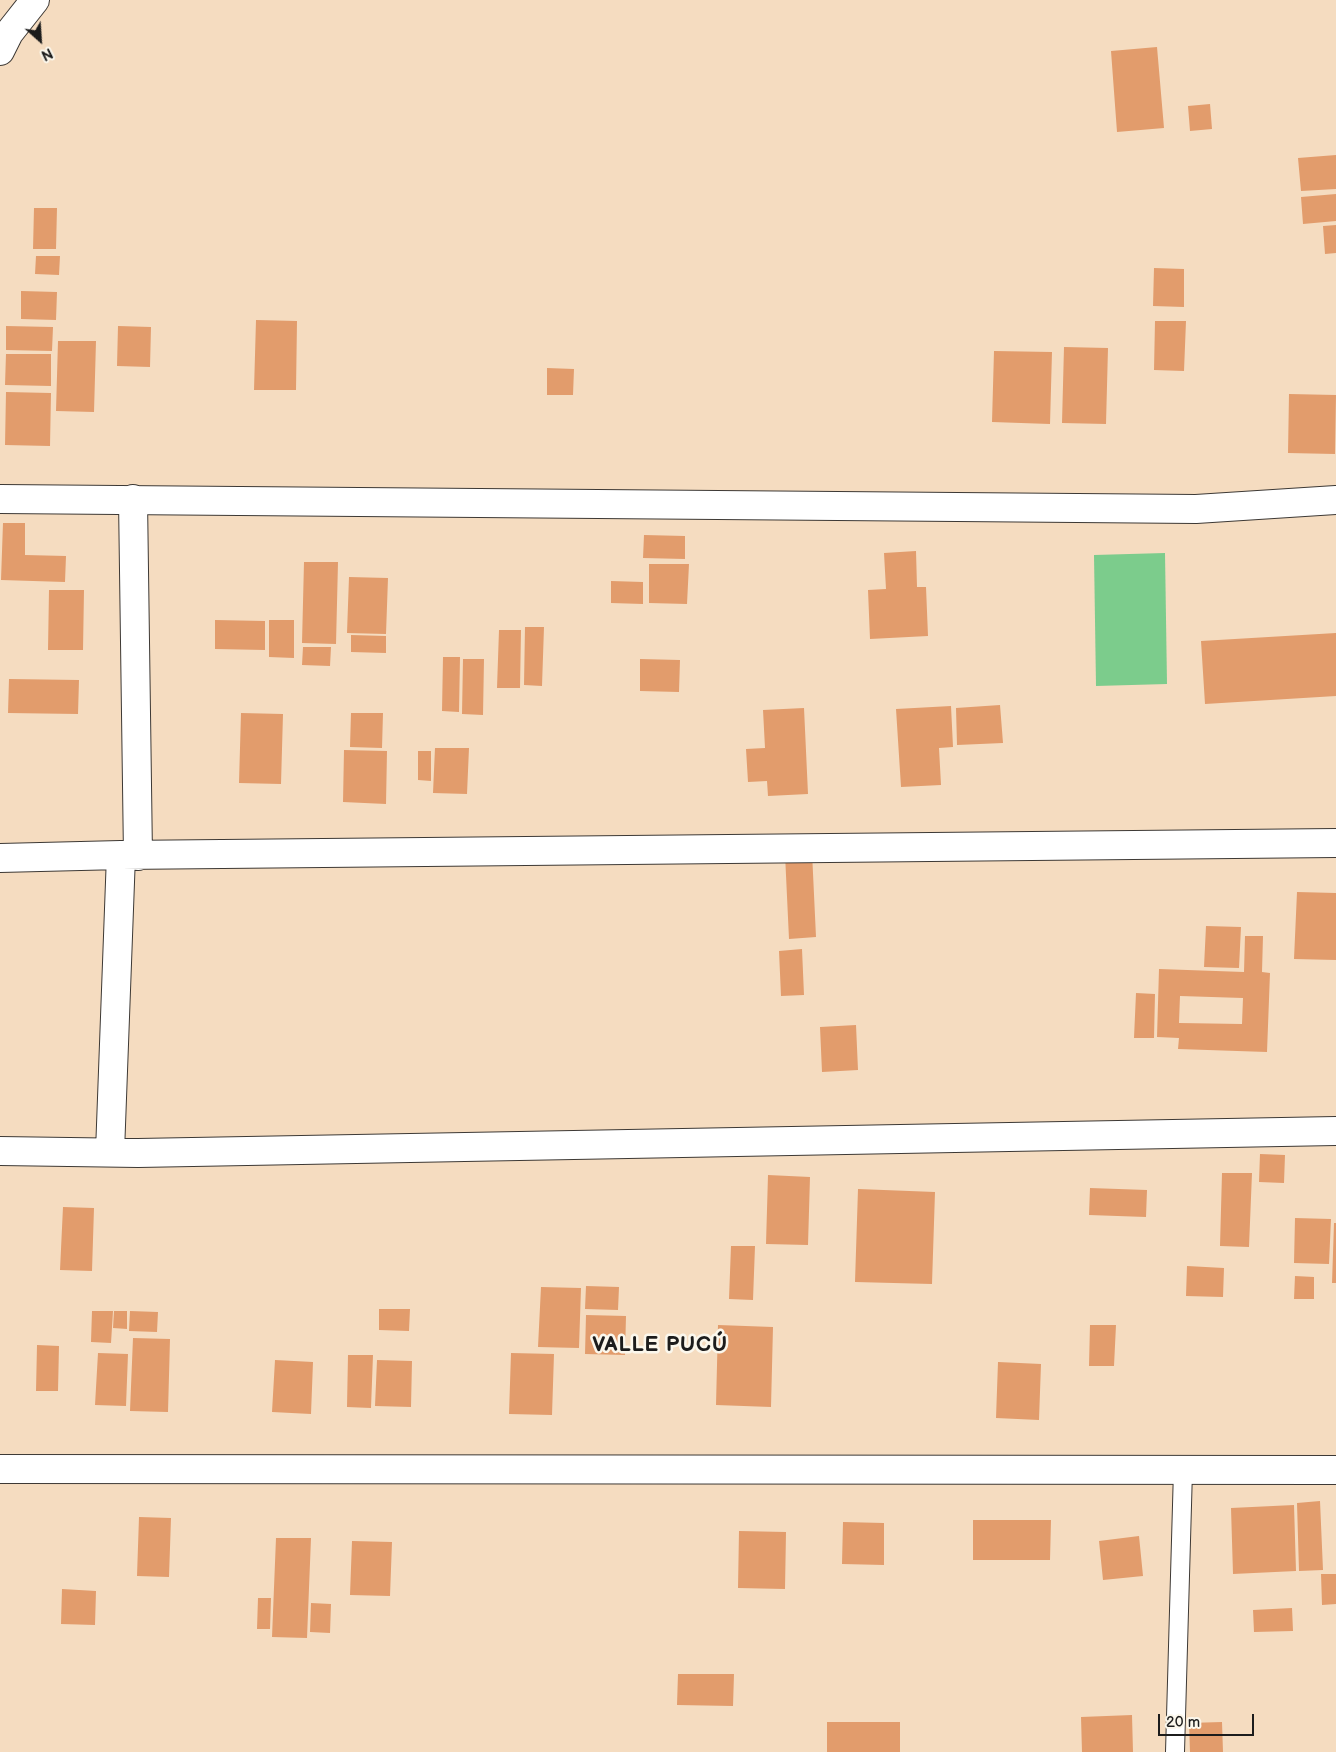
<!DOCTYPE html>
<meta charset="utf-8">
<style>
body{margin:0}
#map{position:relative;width:1336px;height:1752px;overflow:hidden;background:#f5dcc0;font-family:"Balsamiq Sans",sans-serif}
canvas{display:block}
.north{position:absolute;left:15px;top:15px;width:50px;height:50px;-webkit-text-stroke:4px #fbf7ec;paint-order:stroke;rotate:154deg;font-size:14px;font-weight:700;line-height:20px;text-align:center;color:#1c1c1c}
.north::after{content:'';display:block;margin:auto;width:18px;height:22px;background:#1c1c1c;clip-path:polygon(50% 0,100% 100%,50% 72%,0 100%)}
.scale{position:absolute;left:1158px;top:1714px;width:96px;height:22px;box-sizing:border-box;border:2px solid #1c1c1c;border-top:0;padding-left:6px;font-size:15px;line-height:18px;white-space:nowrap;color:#1c1c1c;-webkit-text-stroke:4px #fbf7ec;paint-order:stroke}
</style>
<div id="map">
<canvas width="1336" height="1752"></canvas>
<div class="north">N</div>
<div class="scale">20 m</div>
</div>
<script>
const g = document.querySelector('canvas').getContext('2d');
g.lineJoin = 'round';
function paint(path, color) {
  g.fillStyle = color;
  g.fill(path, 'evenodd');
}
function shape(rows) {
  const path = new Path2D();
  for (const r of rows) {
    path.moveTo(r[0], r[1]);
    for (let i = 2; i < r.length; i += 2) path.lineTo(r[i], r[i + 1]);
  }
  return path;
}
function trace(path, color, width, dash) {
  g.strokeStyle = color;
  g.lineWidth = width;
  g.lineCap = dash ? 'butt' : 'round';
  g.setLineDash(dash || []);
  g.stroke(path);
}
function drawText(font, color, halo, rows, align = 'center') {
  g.font = font + ' "Balsamiq Sans",sans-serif';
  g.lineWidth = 5;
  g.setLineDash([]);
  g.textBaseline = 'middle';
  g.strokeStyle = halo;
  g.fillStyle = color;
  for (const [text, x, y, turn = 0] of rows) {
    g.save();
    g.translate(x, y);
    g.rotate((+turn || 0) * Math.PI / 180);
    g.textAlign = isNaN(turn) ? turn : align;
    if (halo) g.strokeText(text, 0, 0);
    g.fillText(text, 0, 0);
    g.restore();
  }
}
const green = shape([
 [1165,553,1167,684,1096,686,1094,555]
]);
const building = shape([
 [1157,47,1164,128,1117,132,1111,51],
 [1210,104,1212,129,1190,131,1188,106],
 [1336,155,1336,189,1301,191,1298,158],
 [1336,194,1336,221,1303,224,1301,197],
 [34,208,57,208,56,249,33,249],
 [1336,225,1336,253,1325,254,1323,226],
 [36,256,60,256,59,275,35,274],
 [1154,268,1184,269,1184,307,1153,306],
 [21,291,57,292,56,320,21,319],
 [256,320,297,321,296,390,254,390],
 [1155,321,1186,321,1184,371,1154,370],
 [6,326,53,327,52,351,6,350],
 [118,326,151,327,150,367,117,366],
 [58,341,96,341,94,412,56,411],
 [1064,347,1108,348,1106,424,1062,423],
 [994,351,1052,352,1050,424,992,422],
 [6,354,51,354,51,386,5,385],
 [547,368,574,369,573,395,547,395],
 [6,392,51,393,50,446,5,445],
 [1289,394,1336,395,1335,454,1288,453],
 [3,523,25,523,25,555,66,556,65,582,1,580],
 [644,535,685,536,685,559,643,558],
 [916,551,917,587,926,587,928,636,870,639,868,590,886,589,884,553],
 [304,562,338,562,336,644,302,643],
 [649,564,689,564,687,604,649,603],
 [349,577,388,578,386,634,347,633],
 [611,581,643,582,643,604,611,603],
 [49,590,84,590,83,650,48,650],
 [215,620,265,621,265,650,215,649],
 [269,620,294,620,294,658,269,657],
 [525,627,544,627,542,686,524,685],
 [499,630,521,630,520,688,497,688],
 [1336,633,1336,696,1205,704,1201,641],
 [351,635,386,636,386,653,351,652],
 [303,647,331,647,330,666,302,665],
 [443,657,460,657,459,712,442,711],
 [463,659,484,659,483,715,462,714],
 [640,659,680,660,679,692,640,691],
 [9,679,79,680,78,714,8,713],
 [1000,705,1003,743,957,745,956,708],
 [951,706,953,747,939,748,941,785,901,787,896,709],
 [804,708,808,794,768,796,767,781,748,782,746,749,765,748,763,710],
 [241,713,283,714,281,784,239,783],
 [351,713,383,713,382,748,350,747],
 [435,748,469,748,467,794,433,793],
 [344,750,387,751,386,804,343,802],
 [418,751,431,751,431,781,418,780],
 [812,852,816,937,789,939,785,854],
 [1297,892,1336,893,1336,960,1294,959],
 [1206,926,1241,927,1239,968,1204,967],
 [1245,936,1263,936,1262,972,1270,973,1267,1052,1178,1049,1179,1038,1157,1037,1159,969,1244,972],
 [1180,996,1243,998,1242,1024,1179,1023],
 [802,949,804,995,781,996,779,951],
 [1136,993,1155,994,1154,1038,1134,1038],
 [856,1025,858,1070,822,1072,820,1027],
 [1260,1154,1285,1155,1284,1183,1259,1182],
 [1222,1173,1252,1173,1249,1247,1220,1246],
 [768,1175,810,1177,808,1245,766,1244],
 [1090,1188,1147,1190,1146,1217,1089,1215],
 [858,1189,935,1192,932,1284,855,1282],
 [63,1207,94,1208,92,1271,60,1270],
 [1295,1218,1331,1219,1329,1264,1294,1263],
 [1334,1223,1336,1223,1336,1283,1332,1283],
 [731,1246,755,1246,753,1300,729,1299],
 [1187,1266,1224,1268,1223,1297,1186,1296],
 [1295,1276,1314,1277,1314,1299,1294,1299],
 [586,1286,619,1287,618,1310,585,1309],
 [541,1287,581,1288,579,1348,538,1347],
 [379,1309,410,1309,409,1331,379,1330],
 [92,1311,113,1311,111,1343,91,1342],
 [114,1311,127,1311,127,1329,113,1328],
 [130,1311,158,1312,157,1332,129,1331],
 [586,1315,626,1316,625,1355,585,1354],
 [718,1325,773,1327,771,1407,716,1405],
 [1090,1325,1116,1325,1114,1366,1089,1366],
 [133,1338,170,1339,168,1412,130,1411],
 [37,1345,59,1346,58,1391,36,1391],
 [98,1353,128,1354,126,1406,95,1405],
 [511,1353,554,1354,552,1415,509,1414],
 [348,1355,373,1355,371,1408,347,1407],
 [275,1360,313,1362,311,1414,272,1412],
 [377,1360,412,1361,411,1407,375,1406],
 [998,1362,1041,1364,1039,1420,996,1418],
 [1320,1501,1323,1570,1299,1571,1297,1503],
 [1294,1505,1296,1571,1233,1574,1231,1508],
 [139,1517,171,1518,169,1577,137,1576],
 [973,1520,1051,1520,1050,1560,973,1560],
 [843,1522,884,1523,884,1565,842,1564],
 [739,1531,786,1532,785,1589,738,1588],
 [1139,1536,1143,1576,1103,1580,1099,1541],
 [276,1538,311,1538,307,1638,272,1637],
 [352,1541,392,1542,390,1596,350,1595],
 [1321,1574,1336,1574,1336,1604,1322,1605],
 [62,1589,96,1591,95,1625,61,1624],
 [258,1598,271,1598,270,1629,257,1629],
 [311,1603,331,1604,330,1633,310,1632],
 [1292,1608,1293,1631,1254,1632,1253,1610],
 [678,1674,734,1674,733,1706,677,1705],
 [1132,1715,1133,1752,1082,1752,1081,1717],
 [827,1722,900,1722,900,1752,827,1752],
 [1222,1722,1223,1752,1190,1752,1189,1723]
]);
const service = shape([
 [1175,1752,1183,1470]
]);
const minor = shape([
 [0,51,9,33,35,0],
 [0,499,1196,509,1336,500],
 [133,499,138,856],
 [0,858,121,855,1336,843],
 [0,1151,138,1153,1336,1131],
 [110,1152,121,855],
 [0,1469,1336,1470]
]);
const districtNames = [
 ["VALLE PUCÚ",660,1346]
];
paint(green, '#7ccc8c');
paint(building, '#e29c6c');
trace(service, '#3d3935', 20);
trace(minor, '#3d3935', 30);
trace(service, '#fff', 18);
trace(minor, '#fff', 28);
g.letterSpacing = '1px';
drawText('bold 21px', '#1c1c1c', '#fbf7ec', districtNames);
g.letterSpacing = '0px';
</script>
